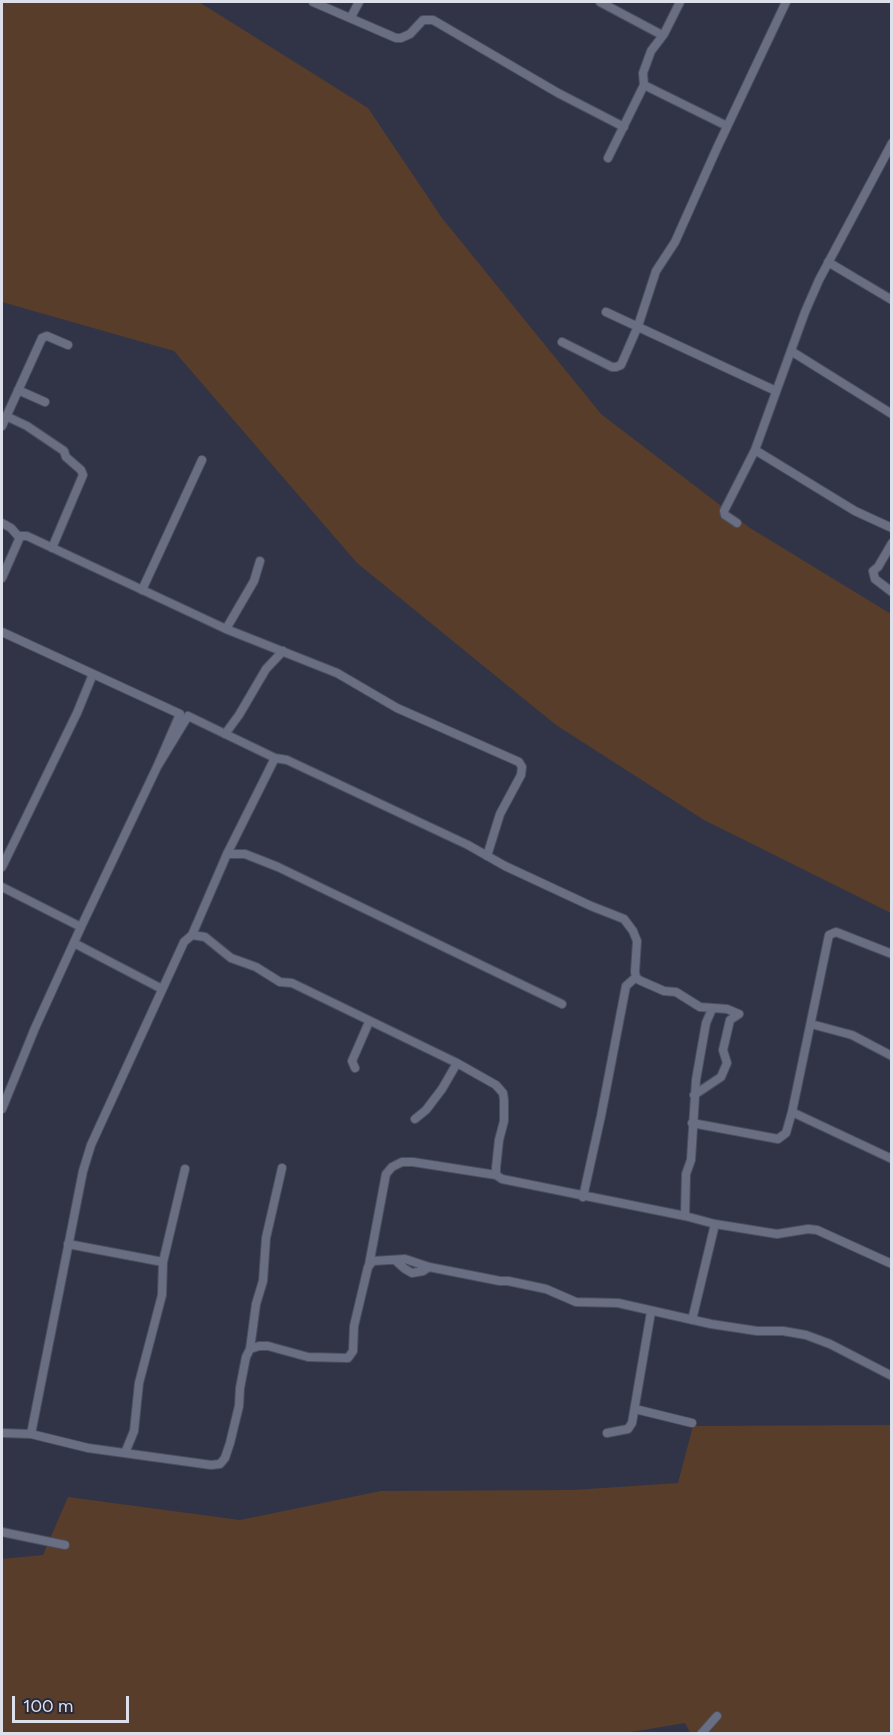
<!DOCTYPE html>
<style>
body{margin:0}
#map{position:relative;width:893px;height:1735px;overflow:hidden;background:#313446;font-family:Figtree,sans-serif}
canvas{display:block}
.frame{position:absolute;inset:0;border:3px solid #dddfea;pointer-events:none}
.scale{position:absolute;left:12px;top:1696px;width:117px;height:27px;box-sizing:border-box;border:3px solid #dddfea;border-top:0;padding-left:8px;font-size:18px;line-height:21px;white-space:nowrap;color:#dddfea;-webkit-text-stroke:4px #282a3c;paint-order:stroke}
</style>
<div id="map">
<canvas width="893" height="1735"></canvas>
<div class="frame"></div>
<div class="scale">100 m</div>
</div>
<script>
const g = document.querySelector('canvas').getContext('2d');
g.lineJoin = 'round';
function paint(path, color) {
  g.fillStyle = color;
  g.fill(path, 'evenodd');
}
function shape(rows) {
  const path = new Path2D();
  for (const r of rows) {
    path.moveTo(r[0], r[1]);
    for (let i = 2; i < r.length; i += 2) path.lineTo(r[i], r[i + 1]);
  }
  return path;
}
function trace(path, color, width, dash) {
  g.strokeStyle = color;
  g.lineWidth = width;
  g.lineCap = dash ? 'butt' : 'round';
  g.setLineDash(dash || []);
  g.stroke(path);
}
const green = shape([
 [2,2,199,2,368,108,442,218,601,414,750,528,891,614,891,913,704,820,556,725,357,563,174,351,2,302],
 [891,1425,891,1733,691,1734,685,1723,619,1734,2,1734,2,1559,43,1555,68,1497,240,1520,381,1491,573,1490,678,1483,693,1426]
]);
const minor = shape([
 [313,2,396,38,401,38,410,34,423,20,433,20,558,93,624,127],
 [600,2,662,35],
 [351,17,359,2],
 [644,85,727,126],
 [608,158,644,85,643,73,651,51,664,34,680,2],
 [828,262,892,300],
 [606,312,776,391],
 [562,342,612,367,616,367,621,365,638,326,656,271,675,242,717,148,786,2],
 [791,351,892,414],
 [18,390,45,402],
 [6,416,27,426,64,451,66,457,81,470,83,475,52,548],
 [2,426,42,338,47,336,68,345],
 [755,450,855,511,892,528],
 [2,523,11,528,18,536,27,536,226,629,337,673,397,708,519,762,522,767,521,775,500,814,487,856],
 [737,523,725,515,724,511,755,450,805,312,819,280,892,143],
 [892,543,878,567,873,571,875,579,892,592],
 [2,578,20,537],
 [142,590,202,460],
 [226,629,254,581,260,561],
 [2,632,180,714,157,767,188,716,275,758,287,760,468,845,505,866,591,906,624,919,633,931,637,941,635,972,636,977,639,980,664,991,676,992,700,1007,727,1009,739,1014,730,1020,723,1050,727,1063,721,1077,694,1095],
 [225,734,239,715,266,669,283,651],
 [227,854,245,854,278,867,562,1004],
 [2,867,77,713,93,674],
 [2,887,81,927],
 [192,935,205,937,231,958,256,967,280,982,292,983,457,1063,496,1085,503,1093,504,1100,504,1121,499,1140,496,1168,496,1175,502,1179,685,1216],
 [74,943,162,989],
 [712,1009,706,1023,696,1080,691,1160,686,1174,685,1216,715,1224],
 [811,1024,852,1035,892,1056],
 [355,1068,352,1061,369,1022],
 [2,1109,35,1028,81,927,157,767],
 [792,1112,829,935,836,932,892,954],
 [415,1119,426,1110,442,1089,457,1063],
 [692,1123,778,1139,786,1133,792,1112,892,1159],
 [583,1197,601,1116,626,986,636,977],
 [68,1244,163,1262],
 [396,1261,405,1269,412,1273,423,1271,429,1267],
 [369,1265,386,1174,392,1167,402,1162,413,1162,496,1175],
 [692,1320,715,1224,777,1234,808,1229,817,1230,892,1264],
 [250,1349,259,1346,268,1346,308,1357,348,1358,353,1351,354,1326,368,1267,373,1261,405,1259,429,1267,500,1281,508,1281,546,1289,576,1302,618,1303,711,1324,757,1331,783,1331,806,1335,830,1344,892,1376],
 [635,1409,692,1423],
 [2,1433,31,1434,88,1448,211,1465,220,1464,225,1458,230,1443,239,1406,240,1388,246,1357,250,1349,256,1304,263,1281,266,1238,282,1168],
 [607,1433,628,1429,632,1423,651,1312],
 [31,1434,83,1171,91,1145,184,942,192,935,227,854,275,758],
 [125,1453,134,1431,139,1383,162,1295,163,1262,185,1169],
 [2,1532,65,1545],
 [701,1734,717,1716]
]);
paint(green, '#583d2a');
trace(minor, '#4c4f5d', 10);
trace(minor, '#6a6e82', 8);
</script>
